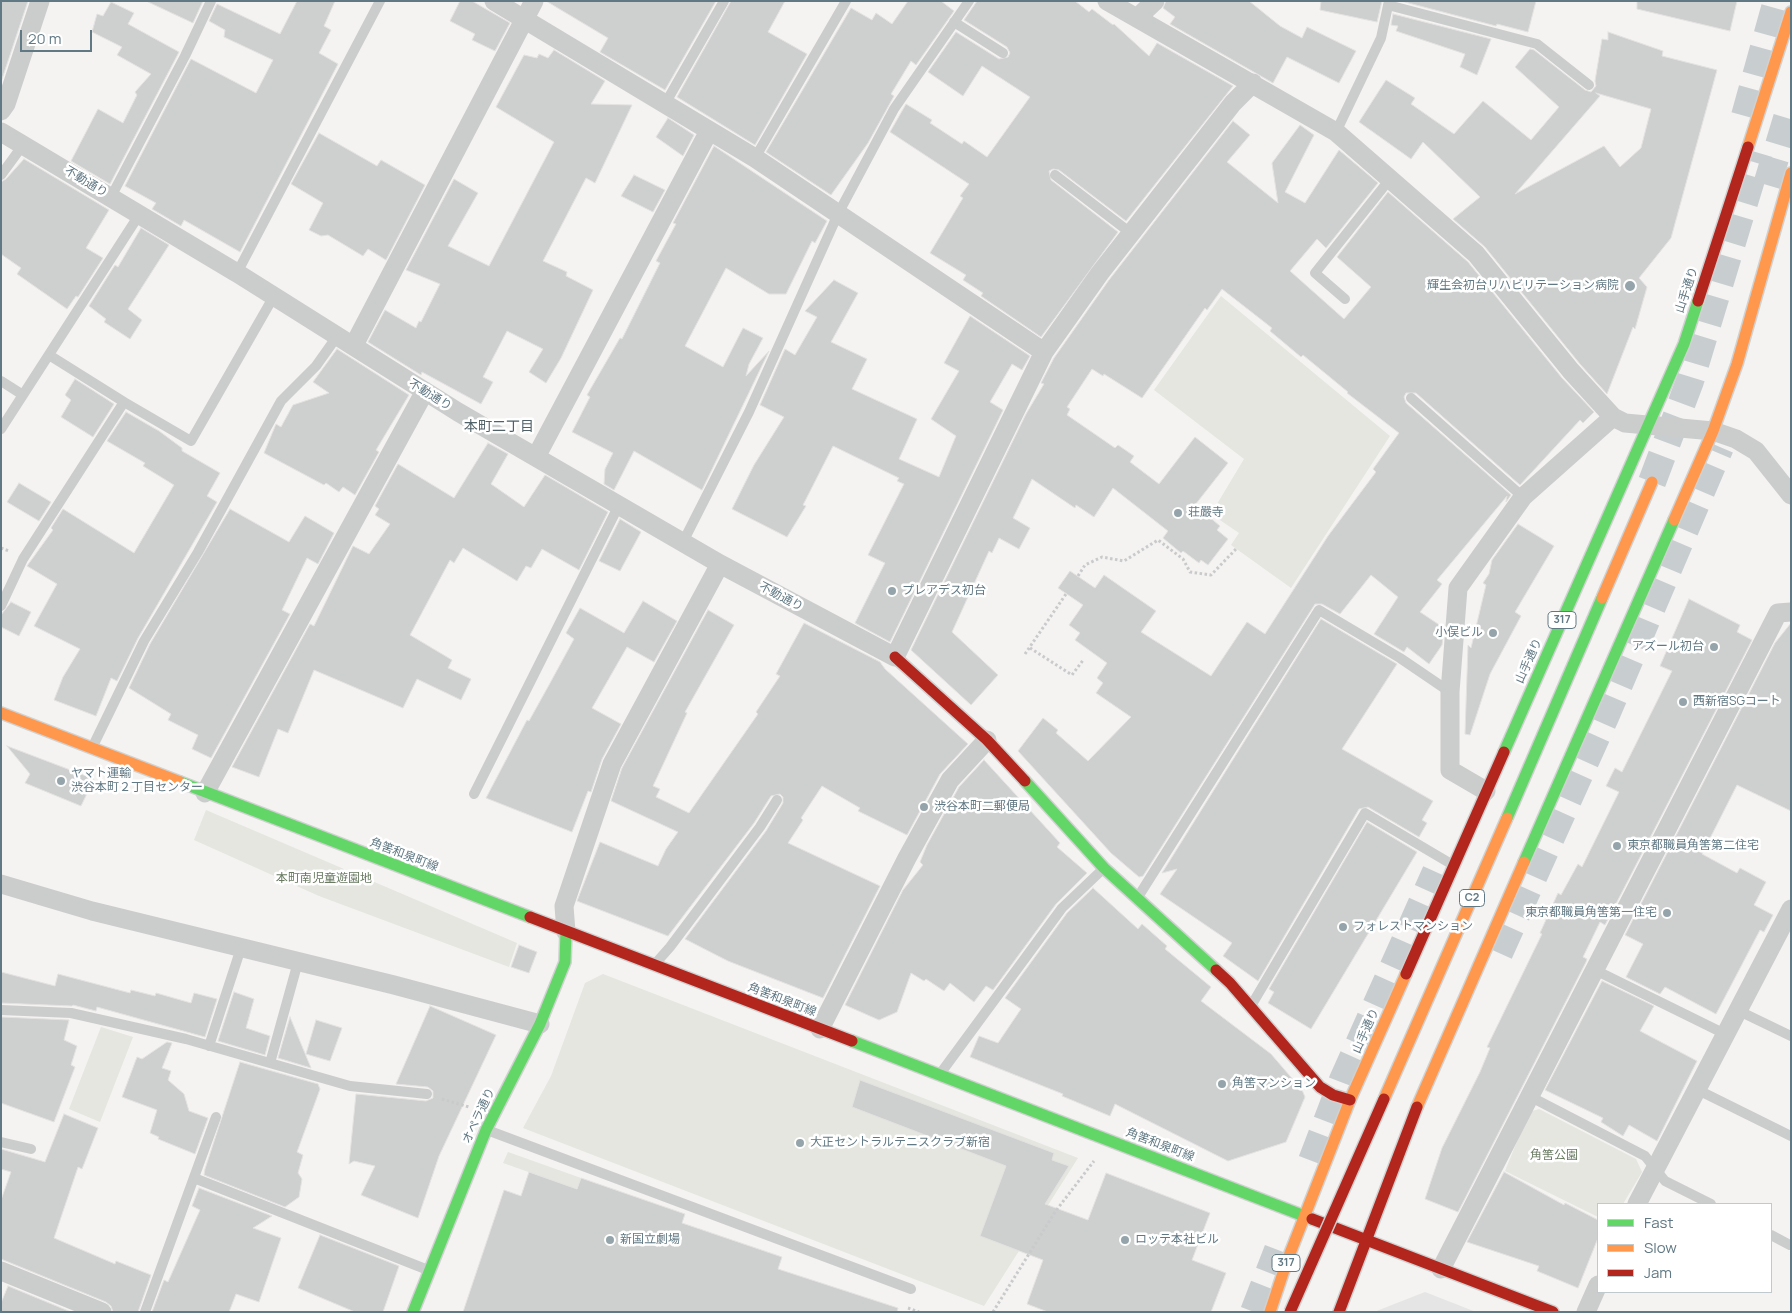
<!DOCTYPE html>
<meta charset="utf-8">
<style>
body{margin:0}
#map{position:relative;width:1792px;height:1313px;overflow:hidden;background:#f4f3f1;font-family:Manrope,sans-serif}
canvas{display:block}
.frame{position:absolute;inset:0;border:2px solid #617984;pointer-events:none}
.legend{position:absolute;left:1597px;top:1203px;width:175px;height:90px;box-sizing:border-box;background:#fff;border:1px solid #c0c9ce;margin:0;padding:6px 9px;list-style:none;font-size:15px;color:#617984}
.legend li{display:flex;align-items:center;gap:10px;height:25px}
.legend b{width:25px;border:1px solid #c0c9ce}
.scale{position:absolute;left:20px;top:30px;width:72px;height:22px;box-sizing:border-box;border:2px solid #617984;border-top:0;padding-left:6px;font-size:15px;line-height:18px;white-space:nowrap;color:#617984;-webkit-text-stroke:4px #fff;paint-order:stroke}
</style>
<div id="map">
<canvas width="1792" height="1313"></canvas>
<div class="frame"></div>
<ul class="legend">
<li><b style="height:6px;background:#63d668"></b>Fast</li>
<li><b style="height:6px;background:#ff974d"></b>Slow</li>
<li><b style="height:6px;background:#b3261e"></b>Jam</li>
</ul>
<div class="scale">20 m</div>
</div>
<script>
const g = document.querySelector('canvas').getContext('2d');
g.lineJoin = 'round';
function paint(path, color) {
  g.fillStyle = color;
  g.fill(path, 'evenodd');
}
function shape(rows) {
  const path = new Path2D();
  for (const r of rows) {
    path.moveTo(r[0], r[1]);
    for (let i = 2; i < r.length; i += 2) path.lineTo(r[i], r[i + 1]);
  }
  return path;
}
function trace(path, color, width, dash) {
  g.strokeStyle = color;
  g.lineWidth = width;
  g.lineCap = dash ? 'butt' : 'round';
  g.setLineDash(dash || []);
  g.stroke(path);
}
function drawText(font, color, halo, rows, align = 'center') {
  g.font = font + ' Manrope,"Noto Sans JP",sans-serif';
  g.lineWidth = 5;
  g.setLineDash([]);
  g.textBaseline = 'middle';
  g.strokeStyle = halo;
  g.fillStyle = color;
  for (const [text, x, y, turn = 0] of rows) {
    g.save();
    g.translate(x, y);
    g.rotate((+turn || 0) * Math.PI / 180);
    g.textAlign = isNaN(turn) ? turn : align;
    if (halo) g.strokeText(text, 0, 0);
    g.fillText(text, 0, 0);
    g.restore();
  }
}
const built = shape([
 [1425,1292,1476,1312,1374,1312]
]);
const green = shape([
 [1221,296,1390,436,1291,588,1231,545,1239,533,1211,514,1244,459,1154,390],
 [206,810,517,943,509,967,319,896,194,840],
 [603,974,1078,1158,984,1306,523,1128,551,1076,585,983],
 [101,1027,133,1037,100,1122,69,1109],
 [1539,1109,1636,1159,1642,1172,1623,1204,1598,1204,1598,1217,1505,1171,1529,1112],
 [508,1152,581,1178,577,1189,503,1163]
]);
const building = shape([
 [1,1,28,1,1,82,1,1],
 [146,1,203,1,193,23,146,1],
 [297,1,335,1,324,26,331,30,319,53,338,64,240,252,184,220,181,226,152,209,156,203,125,186,191,59,256,93,273,60,224,37,225,30,209,21,217,4,280,34,297,1],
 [460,1,472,1,510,23,495,51,472,40,475,34,450,21,460,1],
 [546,1,716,1,665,90,600,52,608,38,546,1],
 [731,1,785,1,768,32,807,54,755,145,677,97,731,1],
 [908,1,941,1,954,11,916,65,911,61,891,94,894,96,868,143,831,195,766,152,851,8,872,20,876,13,892,24,908,1],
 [977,1,1075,1,1089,12,1092,9,1113,25,1114,24,1149,56,1157,43,1233,86,1126,221,1059,170,1053,169,1049,171,1051,180,1118,232,1041,337,981,296,983,293,963,280,966,275,930,253,963,198,960,196,969,184,890,132,906,104,932,120,930,123,962,144,964,141,987,157,1030,97,982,66,963,96,928,72,956,32,999,59,1008,57,1010,53,1007,47,964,20,977,1],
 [1166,1,1249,1,1280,26,1302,38,1307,27,1356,51,1339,83,1287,57,1273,83,1170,24,1175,17,1163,8,1166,1],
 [1321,1,1382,1,1377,22,1320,10,1321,1],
 [1401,1,1536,1,1528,32,1497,24,1496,26,1401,1],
 [1637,1,1737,1,1730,31,1637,9,1637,1],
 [111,2,134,13,128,24,179,52,110,184,71,161,98,109,123,123,137,95,135,92,151,74,117,55,122,47,92,32,97,14,103,16,111,2],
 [1393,14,1491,39,1477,75,1460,67,1465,54,1396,31,1398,26,1391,25,1393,14],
 [1608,32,1663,51,1662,56,1717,70,1671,238,1639,278,1647,287,1635,329,1633,327,1607,394,1580,364,1485,247,1453,219,1480,197,1423,142,1411,159,1359,122,1386,80,1415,98,1411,104,1454,134,1483,101,1531,140,1559,107,1515,67,1530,49,1534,50,1585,90,1591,92,1596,86,1595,81,1602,39,1608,40,1608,32],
 [1596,93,1651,109,1641,148,1620,167,1604,146,1515,194,1600,96,1596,93],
 [554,50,605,81,591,104,632,105,595,183,586,178,543,261,567,272,566,276,593,290,561,358,546,383,529,372,543,349,507,331,483,377,493,382,481,404,422,372,421,375,368,342,385,310,416,328,419,321,421,322,440,284,406,270,454,179,478,193,448,246,489,266,554,142,496,107,524,55,537,58,539,54,548,58,554,50],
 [668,118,694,135,683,156,656,137,668,118],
 [1233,121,1250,135,1227,162,1278,203,1272,163,1300,125,1314,135,1285,192,1305,203,1339,150,1378,183,1326,248,1317,239,1290,271,1344,319,1371,287,1337,257,1388,192,1468,262,1562,378,1594,412,1583,423,1580,420,1520,485,1416,393,1406,393,1404,397,1406,403,1511,495,1506,502,1507,496,1437,580,1442,584,1420,612,1444,628,1442,645,1429,664,1407,647,1404,652,1374,634,1398,597,1371,575,1340,614,1322,604,1315,604,1143,876,1139,877,1111,853,1018,751,1043,718,1058,730,1056,733,1088,761,1131,717,1096,693,1103,683,1097,678,1107,663,1075,640,1080,633,1069,625,1083,605,1058,588,1070,571,1095,588,1104,575,1156,611,1141,632,1211,676,1247,622,1265,634,1328,536,1376,472,1373,469,1399,433,1347,393,1348,392,1303,355,1301,357,1270,331,1272,328,1222,289,1207,310,1205,308,1142,398,1104,374,1103,376,1092,369,1067,407,1070,409,1067,415,1115,448,1118,445,1134,456,1130,462,1159,484,1195,437,1228,463,1195,505,1220,526,1217,530,1228,539,1208,565,1201,560,1199,563,1183,551,1181,553,1163,538,1168,531,1113,488,1094,517,1076,505,1075,508,1032,479,1013,518,1030,528,1019,549,999,538,992,553,989,551,952,632,998,675,971,705,911,650,1026,414,1044,384,1041,383,1054,358,1109,280,1233,121],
 [319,133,377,166,381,160,425,185,386,260,368,249,363,256,328,235,321,236,309,230,323,203,291,184,319,133],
 [714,146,827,221,815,243,812,241,786,294,769,294,726,268,685,346,723,367,743,328,763,338,749,364,746,376,769,351,702,490,634,451,614,490,604,484,605,469,613,453,572,432,590,397,587,395,620,338,622,339,660,263,656,261,676,224,673,223,714,146],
 [24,159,109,210,86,248,103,258,78,297,76,296,67,309,17,274,21,268,1,254,1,182,6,179,24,159],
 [634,175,665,190,653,212,621,196,634,175],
 [141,228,169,245,128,309,142,320,130,339,104,322,106,319,89,306,115,265,118,267,141,228],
 [834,280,858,293,831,342,867,359,852,389,917,419,899,459,939,477,956,436,931,419,959,371,944,363,970,316,1030,356,1022,370,1012,364,990,402,1003,410,890,642,855,623,885,563,868,555,904,484,897,481,899,478,833,446,803,505,806,506,787,537,732,509,754,465,784,417,760,405,785,349,795,355,817,317,805,311,834,280],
 [337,349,409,395,376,450,379,452,355,495,343,487,339,492,326,483,324,485,264,453,276,424,281,427,293,405,329,393,313,382,337,349],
 [75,379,114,404,93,437,61,417,71,400,65,395,75,379],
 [126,412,159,431,182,448,182,451,220,473,207,496,217,502,138,638,117,681,111,678,96,716,54,700,63,677,80,649,34,626,57,584,27,566,53,530,51,528,63,509,134,553,174,485,143,466,145,463,107,441,126,412],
 [488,443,508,454,491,484,524,507,545,475,608,512,579,570,542,549,531,568,526,566,517,581,463,548,454,563,450,560,410,635,452,660,448,668,471,679,461,700,417,679,403,708,314,670,288,733,278,729,259,777,232,767,310,624,314,626,353,546,369,554,390,524,375,515,379,509,375,506,398,464,454,498,488,443],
 [19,483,51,502,39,521,7,502,19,483],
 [230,509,289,542,305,516,334,533,318,564,307,558,282,610,290,614,211,758,192,749,198,735,168,720,171,714,129,688,150,644,230,509],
 [620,519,641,532,620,571,599,561,620,519],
 [1518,524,1554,546,1515,612,1521,616,1490,674,1470,735,1465,734,1468,645,1471,648,1486,585,1483,583,1489,574,1492,560,1518,524],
 [1689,599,1740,625,1737,632,1752,640,1605,925,1600,922,1583,957,1587,959,1586,962,1458,1212,1425,1199,1442,1148,1480,1072,1490,1048,1487,1047,1542,934,1540,933,1558,893,1561,895,1578,864,1582,867,1619,792,1606,786,1615,768,1622,772,1672,671,1660,666,1689,599],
 [643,601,677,621,654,662,627,647,592,708,621,724,602,759,591,792,588,791,572,832,486,798,527,720,529,721,549,685,574,639,566,633,580,608,624,633,643,601],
 [11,602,31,612,19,636,1,627,1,615,11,602],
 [708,610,734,625,685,712,687,713,653,786,660,789,656,797,689,813,758,714,756,712,780,676,776,674,804,623,880,662,885,669,968,744,940,774,907,835,858,811,860,808,822,786,801,818,803,820,788,843,880,886,823,998,728,961,685,939,766,831,783,803,783,797,780,794,771,796,754,823,668,936,577,901,600,842,658,866,666,849,678,832,611,801,622,768,708,610],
 [1321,619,1397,664,1342,749,1433,801,1422,820,1427,823,1419,837,1368,807,1359,809,1258,981,1223,956,1232,943,1160,894,1177,869,1162,873,1321,619],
 [1791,623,1791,811,1737,785,1702,854,1737,873,1740,868,1766,882,1754,905,1773,915,1764,932,1760,930,1716,1014,1665,987,1660,994,1626,977,1643,944,1625,935,1775,643,1791,623],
 [7,746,94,779,81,806,25,783,30,774,7,746],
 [984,760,1060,843,1057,847,1087,873,1056,904,993,990,986,986,974,1002,950,983,944,991,926,979,924,981,911,973,897,1012,879,1020,845,1005,903,890,923,865,920,862,927,845,959,787,984,760],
 [1367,822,1417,852,1311,1029,1268,1003,1274,992,1269,989,1367,822],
 [1093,888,1138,929,1142,924,1167,946,1165,949,1211,987,1201,1001,1271,1054,1302,1090,1305,1097,1286,1142,1228,1161,1115,1104,1110,1116,1062,1096,1063,1094,970,1057,979,1036,998,1043,1021,1009,1005,998,1067,913,1093,888],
 [519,945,537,952,529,973,511,967,519,945],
 [1,972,55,986,58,974,130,993,131,990,155,996,156,993,191,1003,194,993,217,999,205,1037,97,1007,96,1011,73,1005,72,1006,1,1003,1,972],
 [1602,981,1654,1006,1640,1031,1697,1061,1657,1141,1629,1125,1623,1136,1601,1122,1603,1118,1545,1090,1602,981],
 [234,992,254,999,246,1028,270,1036,265,1055,218,1041,234,992],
 [430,1006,496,1035,439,1156,418,1218,361,1195,375,1166,354,1161,349,1164,356,1094,426,1101,433,1098,433,1091,428,1087,396,1084,430,1006],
 [1,1017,69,1020,64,1040,77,1046,71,1065,75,1067,54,1122,1,1103,1,1017],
 [290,1017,311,1068,278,1058,290,1017],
 [316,1020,342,1028,330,1061,306,1054,316,1020],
 [167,1042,172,1043,162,1068,171,1071,168,1080,184,1094,189,1111,208,1118,195,1154,158,1139,159,1137,150,1133,157,1110,122,1097,137,1057,142,1059,167,1042],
 [240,1062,318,1084,320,1089,297,1152,303,1155,298,1173,302,1179,299,1197,285,1207,204,1175,205,1169,240,1062],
 [860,1080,1054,1153,1052,1160,1069,1166,1045,1204,1088,1220,1106,1173,1210,1213,1192,1260,1226,1273,1211,1312,1048,1312,1027,1304,1043,1260,980,1236,1006,1166,852,1107,860,1080],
 [64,1114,98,1128,82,1169,78,1167,54,1238,115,1264,116,1261,151,1275,138,1312,113,1312,111,1306,106,1302,1,1259,1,1200,11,1172,1,1169,1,1149,45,1162,64,1114],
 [529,1172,577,1189,581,1178,685,1214,682,1223,782,1257,778,1269,898,1308,897,1312,463,1312,504,1190,521,1196,529,1172],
 [1504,1172,1564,1205,1565,1203,1598,1220,1598,1238,1578,1288,1537,1271,1539,1266,1467,1242,1504,1172],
 [199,1188,272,1216,253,1228,281,1238,259,1302,236,1294,229,1312,152,1312,164,1280,168,1282,200,1210,192,1206,199,1188],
 [320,1235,399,1266,383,1312,355,1312,298,1288,320,1235],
 [8,1286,71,1312,1,1312,1,1303,8,1286]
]);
const highwayTunnel = shape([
 [1745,116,1777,1],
 [1767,185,1791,105],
 [1652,482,1690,381,1759,153],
 [1499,953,1605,717,1720,447],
 [1312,1161,1343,1080,1436,872],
 [1254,1312,1278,1250]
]);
const path = shape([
 [1,548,9,551],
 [1078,576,1085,565,1102,557,1124,561,1158,540,1183,559,1190,572,1211,575,1236,549],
 [1030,648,1072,675,1084,659],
 [1025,654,1066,594],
 [442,1099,469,1107],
 [908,1308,919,1312],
 [993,1312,1055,1212,1094,1161]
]);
const lane = shape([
 [1388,5,1537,44,1589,85],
 [954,22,1003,53],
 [665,104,724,1],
 [1336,132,1381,38,1389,1],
 [755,158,846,1],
 [1,175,23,145],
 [1055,175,1132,234],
 [111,197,185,56,211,1],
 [237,273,380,1],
 [1345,299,1315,273,1390,179],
 [49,355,124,402,191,441,274,296],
 [1,381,23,395],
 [1411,398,1523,497],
 [1,429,139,215],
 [683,542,749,412,838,214,894,109,969,1],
 [1,606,23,559,124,402],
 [92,748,144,641,198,552,281,401,316,366,338,335],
 [474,794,619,505],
 [1138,897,1319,610,1400,658,1450,692],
 [655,964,670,947,760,827,777,800],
 [1595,970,1725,1034],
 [1251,1006,1365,813,1453,865],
 [1,1010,71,1013,186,1039,350,1086,427,1094],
 [1737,1010,1791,1036],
 [209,1046,241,948],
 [270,1063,298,962],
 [940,1074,1062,908,1103,869],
 [1696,1089,1791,1136],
 [1531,1097,1645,1156,1665,1181,1711,1204],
 [487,1130,911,1289],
 [1,1142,31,1149],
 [194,1178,428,1270],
 [1771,1235,1790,1245],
 [145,1312,216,1117]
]);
const street = shape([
 [494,1,755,158,1044,352],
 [1107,1,1336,132,1476,254,1571,371,1613,417,1625,423,1713,431,1736,439,1756,451,1791,495],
 [1137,18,1155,1],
 [1,111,6,104,40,1],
 [1,132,237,273,458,412,720,564,895,657,1044,352,1100,273,1233,103,1253,83],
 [354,345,534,1],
 [536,457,709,131],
 [1486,791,1450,770,1450,692,1458,588,1523,497,1613,417],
 [205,793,425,391],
 [1,884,92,911,394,985,540,1024],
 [566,932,564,906,612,764,720,564],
 [820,1029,907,858,950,780,987,740],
 [1637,1204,1791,909],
 [1441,1269,1778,613,1791,612],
 [1,1271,102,1312],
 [1586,1312,1598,1285]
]);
const fast = shape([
 [1504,752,1684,344,1698,301],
 [1025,781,1104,868,1216,970],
 [180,782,530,917],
 [1524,862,1674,520],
 [852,1041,1312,1219],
 [413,1312,486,1130,540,1024,565,962,566,932]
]);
const slow = shape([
 [1748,147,1791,12],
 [1674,520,1713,431,1737,364,1791,173],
 [1,713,180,782],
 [1417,1107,1524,862],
 [1270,1312,1287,1261,1350,1100,1406,974]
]);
const jam = shape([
 [1698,301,1748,147],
 [895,657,987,740,1025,781],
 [530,917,852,1041],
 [1216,970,1230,983,1320,1087,1333,1095,1350,1100],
 [1406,974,1504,752],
 [1312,1219,1553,1312],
 [1339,1312,1417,1107]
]);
const fastBridge = shape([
 [1507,818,1602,598]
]);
const slowBridge = shape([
 [1602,598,1652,482],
 [1384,1099,1507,818]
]);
const jamBridge = shape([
 [1290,1312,1384,1099]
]);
const markers = [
 [1630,286,6,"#94a4aa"],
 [1178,513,5,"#94a4aa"],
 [892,591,5,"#94a4aa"],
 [1493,633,5,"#94a4aa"],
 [1714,647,5,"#94a4aa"],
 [1683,702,5,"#94a4aa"],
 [61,781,5,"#94a4aa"],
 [924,807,5,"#94a4aa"],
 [1617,846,5,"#94a4aa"],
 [1667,913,5,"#94a4aa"],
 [1343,927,5,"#94a4aa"],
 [1222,1084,5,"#94a4aa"],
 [800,1143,5,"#94a4aa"],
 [610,1240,5,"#94a4aa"],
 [1125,1240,5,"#94a4aa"]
];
const shields = [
 [1562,620,28],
 [1472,898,25],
 [1286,1263,28]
];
const shieldNames = [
 ["317",1562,620],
 ["C2",1472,898],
 ["317",1286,1263]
];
const streetNames = [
 ["不動通り",86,182,31],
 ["山手通り",1687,290,-72],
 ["不動通り",430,395,32],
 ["不動通り",781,597,28],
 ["山手通り",1529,661,-66],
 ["角筈和泉町線",404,855,21],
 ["角筈和泉町線",782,1000,21],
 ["山手通り",1366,1031,-66],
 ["オペラ通り",479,1116,-65],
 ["角筈和泉町線",1160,1145,21]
];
const poiNames = [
 ["輝生会初台リハビリテーション病院",1619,286,"right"],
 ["荘嚴寺",1188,513],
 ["プレアデス初台",902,591],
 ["小俣ビル",1483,633,"right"],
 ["アズール初台",1704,647,"right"],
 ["西新宿SGコート",1693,702],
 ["ヤマト運輸",71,774],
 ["渋谷本町２丁目センター",71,788],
 ["渋谷本町二郵便局",934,807],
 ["東京都職員角筈第二住宅",1627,846],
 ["東京都職員角筈第一住宅",1657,913,"right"],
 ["フォレストマンション",1353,927],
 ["角筈マンション",1232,1084],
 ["大正セントラルテニスクラブ新宿",810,1143],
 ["新国立劇場",620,1240],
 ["ロッテ本社ビル",1135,1240]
];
const parkNames = [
 ["本町南児童遊園地",324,879],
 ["角筈公園",1554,1156]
];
const neighbourhoodNames = [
 ["本町二丁目",499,427]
];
paint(built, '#e4e5e4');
paint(green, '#e4e6df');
paint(building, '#cecfcf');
trace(building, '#e3e2e1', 1);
trace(highwayTunnel, '#c8ced0', 28, [28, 14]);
trace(fast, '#d0d1d1', 14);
trace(slow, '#d0d1d1', 14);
trace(jam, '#d0d1d1', 14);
trace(path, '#c9cacb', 3, [2.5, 2.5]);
trace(lane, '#cbcccc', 10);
trace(street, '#cbcccc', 19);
trace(fast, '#63d668', 11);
trace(slow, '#ff974d', 11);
trace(jam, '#b3261e', 11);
trace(fastBridge, '#cfd0d0', 14, []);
trace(slowBridge, '#cfd0d0', 14, []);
trace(jamBridge, '#cfd0d0', 14, []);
trace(fastBridge, '#63d668', 11);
trace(slowBridge, '#ff974d', 11);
trace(jamBridge, '#b3261e', 11);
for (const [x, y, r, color] of markers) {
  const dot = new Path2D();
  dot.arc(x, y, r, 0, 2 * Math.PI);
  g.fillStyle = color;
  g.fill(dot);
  trace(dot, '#fff', 2);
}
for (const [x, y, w] of shields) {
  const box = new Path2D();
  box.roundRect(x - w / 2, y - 8.5, w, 17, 4);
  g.fillStyle = '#fff';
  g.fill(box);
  trace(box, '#617984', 1);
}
drawText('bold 11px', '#617984', null, shieldNames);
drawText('12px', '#617984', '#fff', streetNames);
drawText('12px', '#617984', '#fff', poiNames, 'left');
drawText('12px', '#697a61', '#fff', parkNames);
drawText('14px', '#506168', '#fff', neighbourhoodNames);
</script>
